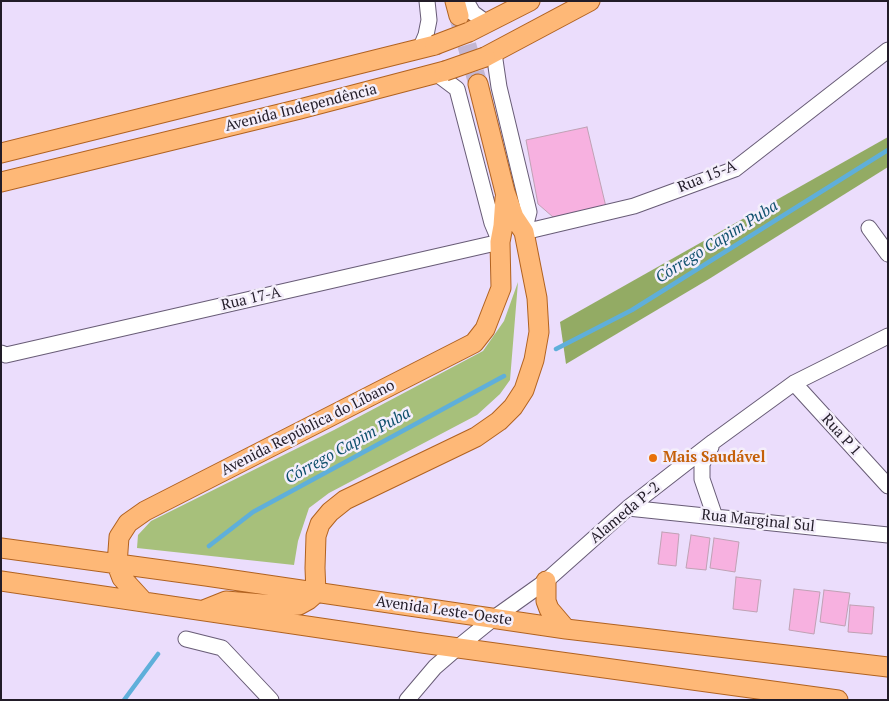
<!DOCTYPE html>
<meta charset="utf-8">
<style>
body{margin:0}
#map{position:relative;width:889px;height:701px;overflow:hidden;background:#ebddfc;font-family:"PT Serif",serif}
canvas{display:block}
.frame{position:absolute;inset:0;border:2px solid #221c28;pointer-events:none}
</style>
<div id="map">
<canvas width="889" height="701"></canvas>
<div class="frame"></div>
</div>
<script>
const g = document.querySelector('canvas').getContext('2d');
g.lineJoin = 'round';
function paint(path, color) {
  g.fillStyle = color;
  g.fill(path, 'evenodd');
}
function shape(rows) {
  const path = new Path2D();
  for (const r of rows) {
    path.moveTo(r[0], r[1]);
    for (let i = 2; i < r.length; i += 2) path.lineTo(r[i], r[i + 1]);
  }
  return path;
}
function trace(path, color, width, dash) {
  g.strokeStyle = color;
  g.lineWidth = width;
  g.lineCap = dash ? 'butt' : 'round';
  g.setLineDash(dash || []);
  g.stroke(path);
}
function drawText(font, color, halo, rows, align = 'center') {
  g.font = font + ' "PT Serif",serif';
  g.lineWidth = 5;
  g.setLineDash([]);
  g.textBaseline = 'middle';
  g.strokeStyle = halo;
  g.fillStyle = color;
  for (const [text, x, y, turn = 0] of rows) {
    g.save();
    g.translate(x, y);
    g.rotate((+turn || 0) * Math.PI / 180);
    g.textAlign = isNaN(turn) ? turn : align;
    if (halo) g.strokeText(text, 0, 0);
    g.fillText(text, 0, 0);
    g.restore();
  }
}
const green = shape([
 [518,282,510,380,500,394,477,415,329,493,309,508,298,541,294,565,137,548,138,535,151,521,334,430,483,351,504,321]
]);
const forest = shape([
 [888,137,888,167,709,279,566,364,560,322]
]);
const stream = shape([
 [556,349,632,310,888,150],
 [209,546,253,512,504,376],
 [124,700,158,654]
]);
const building = shape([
 [587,127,606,207,553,217,538,204,526,140,587,127],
 [662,532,679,534,676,566,658,564,662,532],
 [691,535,710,538,706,570,686,568,691,535],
 [714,538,739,542,735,572,710,568,714,538],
 [736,577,761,580,757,612,733,609,736,577],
 [794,589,820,592,814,634,789,630,794,589],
 [824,590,850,593,845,626,820,622,824,590],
 [850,605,874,607,872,634,848,632,850,605]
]);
const majorTunnel = shape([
 [459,18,478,84]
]);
const minor = shape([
 [466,1,473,13,487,23],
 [420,49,426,35,429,20,427,1],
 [494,53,499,87,529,212,524,232,634,206,735,169,888,50],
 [869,228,888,254],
 [1,353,6,355,500,242,492,223,457,89,437,74],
 [794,383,888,486],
 [711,447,702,464,702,479,715,517],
 [628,508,888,535],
 [186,639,222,648,271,700],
 [407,700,435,667,457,648,494,618,546,581,628,508,713,442,794,383,888,336]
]);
const major = shape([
 [455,1,459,16],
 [469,32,530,1],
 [485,57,590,1],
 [1,153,435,45],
 [1,182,300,109,445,71],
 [1,548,206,576,566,629,888,667],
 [1,581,422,643,838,700],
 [546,581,546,601,549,609,566,629],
 [144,602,122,578,117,565,119,537,128,523,145,511,474,343,485,329,501,288,500,242,503,226,505,198],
 [206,609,226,601,287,606,299,605,308,600,316,593,315,568,316,536,320,524,330,512,345,500,476,437,499,421,513,407,524,390,534,360,539,332,537,298,524,232,514,217,505,192,478,84]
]);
const majorBridge = shape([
 [435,45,469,32],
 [445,71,485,57]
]);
const markers = [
 [653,458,5,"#e8710a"]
];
const streetNames = [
 ["Avenida Independência",301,108,-14],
 ["Rua 15-A",707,177,-22],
 ["Rua 17-A",251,299,-13],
 ["Avenida República do Líbano",308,428,-27],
 ["Rua P 1",841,435,48],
 ["Alameda P-2",625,513,-40],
 ["Rua Marginal Sul",758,521,6],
 ["Avenida Leste-Oeste",444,611,8]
];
const foodNames = [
 ["Mais Saudável",663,458]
];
const waterNames = [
 ["Córrego Capim Puba",717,242,-32],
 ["Córrego Capim Puba",348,446,-29]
];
paint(green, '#a7c07b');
paint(forest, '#93ab64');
trace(stream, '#5fafda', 4.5);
paint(building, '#f7b1e0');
trace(building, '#bfa1b4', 1);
trace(majorTunnel, '#c3b6d2', 19, [19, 9]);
trace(minor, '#685c76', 17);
trace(major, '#b16220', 21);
trace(minor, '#fff', 15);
trace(major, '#feb877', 19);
trace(majorBridge, '#b16220', 21, []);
trace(majorBridge, '#feb877', 19);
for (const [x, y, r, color] of markers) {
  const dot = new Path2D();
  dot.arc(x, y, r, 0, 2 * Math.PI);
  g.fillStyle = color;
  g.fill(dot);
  trace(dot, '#f4eefb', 2);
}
drawText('15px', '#221c28', '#f4eefb', streetNames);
drawText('bold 15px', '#c56008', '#f4eefb', foodNames, 'left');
drawText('italic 16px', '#0f506d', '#f4eefb', waterNames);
</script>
